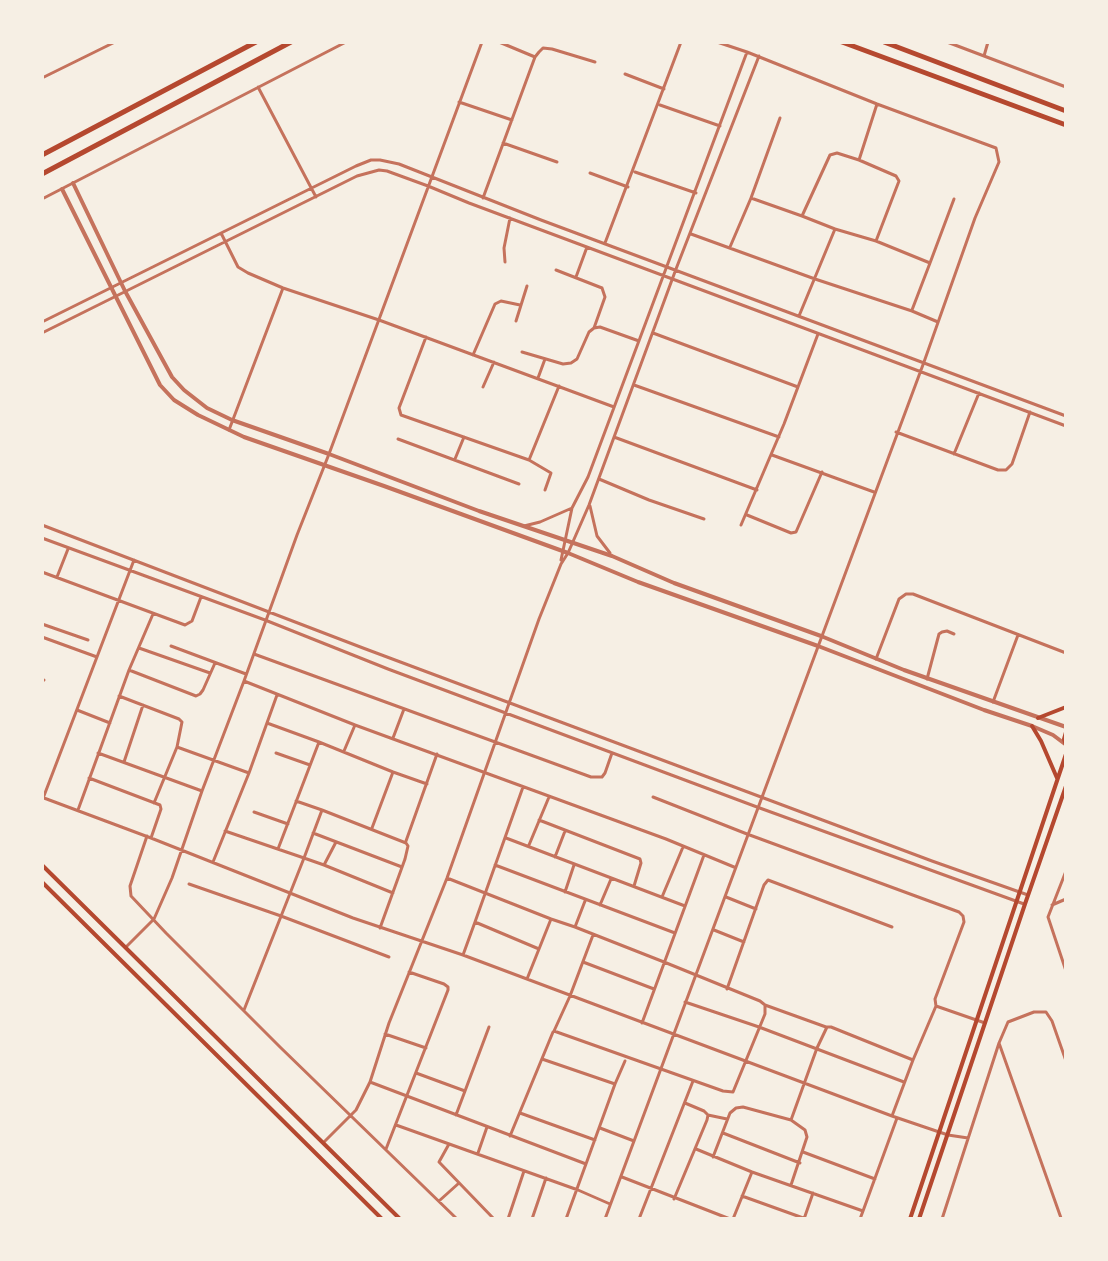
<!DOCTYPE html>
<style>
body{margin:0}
#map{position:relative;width:1108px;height:1261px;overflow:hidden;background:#f6efe4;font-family:"Sofia Sans Condensed",sans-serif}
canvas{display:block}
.frame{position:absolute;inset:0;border:44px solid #f6efe4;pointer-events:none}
</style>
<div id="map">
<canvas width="1108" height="1261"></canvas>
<div class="frame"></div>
</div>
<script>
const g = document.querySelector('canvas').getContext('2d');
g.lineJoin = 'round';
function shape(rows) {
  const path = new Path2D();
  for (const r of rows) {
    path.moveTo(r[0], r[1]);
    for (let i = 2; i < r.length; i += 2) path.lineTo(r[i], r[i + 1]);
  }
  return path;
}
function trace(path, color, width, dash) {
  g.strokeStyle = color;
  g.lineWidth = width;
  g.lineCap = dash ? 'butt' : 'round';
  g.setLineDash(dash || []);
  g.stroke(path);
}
const minor = shape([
 [499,42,535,57],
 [947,42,1066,87],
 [984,56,988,42],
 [625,74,664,89],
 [42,78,115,42],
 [258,87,316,197],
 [459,102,512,120],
 [660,105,720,126],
 [503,143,557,162],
 [635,172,696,193],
 [590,173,628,187],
 [483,198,535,57,539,52,543,48,552,49,595,62],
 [751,198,780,118],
 [42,199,346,42],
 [835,229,876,241,899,181,896,176,859,160],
 [221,233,238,267,248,273,283,288,379,320,614,407],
 [691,234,815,279,912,311,938,322],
 [876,241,930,263,912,310],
 [605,243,681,42],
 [730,247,751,198,802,216],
 [505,262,504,248,510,218],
 [930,263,954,199],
 [556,270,602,288,605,297,594,328],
 [576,277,587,247],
 [799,316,835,229,802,216,830,155,837,153,859,160,877,104],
 [516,321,527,286],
 [42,322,356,166,371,160,380,160,399,164,541,220,1066,416],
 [42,333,357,176,379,170,387,171,428,186,469,203,1066,426],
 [653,333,798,387],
 [426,337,399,408,401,415,529,460,551,473,545,490],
 [522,352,563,364,571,363,577,359,589,332,594,328,600,327,639,341],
 [473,355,495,304,501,301,520,305],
 [538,378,545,359],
 [634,385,779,437],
 [483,387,494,362],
 [229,430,283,288],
 [896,432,998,470,1006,470,1012,464,1030,412],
 [614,437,757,490],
 [398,439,519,484],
 [954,454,979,393],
 [772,455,874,492],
 [455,459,464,437],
 [529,460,559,386],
 [599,479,649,500,704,519],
 [590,506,597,536,610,553],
 [747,515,791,533,796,532,822,472],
 [42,525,363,648,932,861,1028,895],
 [741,525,784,424,818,334],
 [524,526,540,522,572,508],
 [42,538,265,620,388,669,757,807,1024,904],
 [561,560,572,508,588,477,747,52],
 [42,572,185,625,192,621,201,597],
 [57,577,68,549],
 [42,624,88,640],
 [42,637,97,657],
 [171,646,246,674],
 [139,648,210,673],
 [254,654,591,777,602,777,605,773,612,753],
 [876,659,899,599,906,594,913,594,1066,653],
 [129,670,196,696,200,694,203,690,215,663],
 [42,679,44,680],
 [927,679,939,634,942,632,947,631,954,634],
 [244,681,355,725,666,839,734,867],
 [119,696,179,719,182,722,177,747,154,803],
 [993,702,1018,635],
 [77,710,110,723],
 [267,723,319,742,278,849],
 [393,738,404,709],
 [319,742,393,772,372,828],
 [177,747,249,773,213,862],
 [344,751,355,725],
 [98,753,202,791],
 [276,753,310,765],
 [124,762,143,705],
 [393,772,427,784],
 [249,773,277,695],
 [89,778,160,805,161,809,151,838],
 [653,797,747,834,959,912,963,916,964,922,935,999,936,1006],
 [44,798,151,838,353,918,463,955,892,1116,948,1135,968,1138],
 [42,801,134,560],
 [296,801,322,810],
 [78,810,129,670,153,614],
 [254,812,288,824],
 [539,820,640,859,641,863,634,886],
 [225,831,304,858,244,1010],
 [313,833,402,867],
 [147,836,130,886,131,896,166,933,280,1047,457,1219],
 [506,838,685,906],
 [406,841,437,754],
 [336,842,324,865,304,858,322,810,406,843,408,846,405,859,380,928],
 [529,845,549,797],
 [555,857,565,831],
 [324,865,393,893],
 [495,865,675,933],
 [1066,871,1048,917,1066,971],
 [447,878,551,919,575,927,664,962,760,1001,765,1005,765,1014,733,1092,723,1091,554,1031,570,996,593,935],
 [189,884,281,916,389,957],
 [565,892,574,865],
 [662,897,683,847],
 [726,897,756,909],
 [600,905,611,879],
 [1052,905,1066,899],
 [475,922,523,787],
 [575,927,585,901],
 [714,930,744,942],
 [126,947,154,919,172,878,202,791,244,681,297,535,329,454,482,42],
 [463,955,475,922,539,949],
 [583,962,654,989],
 [527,979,551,919],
 [727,989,764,885,768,880,892,927],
 [685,1002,759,1027,904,1082],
 [765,1005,826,1027],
 [642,1023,704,855],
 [385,1034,426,1048],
 [999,1043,1061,1218],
 [542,1059,615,1084,566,1219],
 [416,1073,465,1091],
 [370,1082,586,1164],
 [615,1084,625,1061],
 [520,1113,595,1140],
 [456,1115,489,1027],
 [708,1115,727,1119],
 [892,1116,913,1060,936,1006,985,1023],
 [396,1125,578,1190,610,1204],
 [600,1128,634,1141],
 [723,1133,800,1163],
 [510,1136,553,1032],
 [323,1143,356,1110,370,1082,389,1023,447,878,539,619,561,564,568,553,589,505,676,269,759,56],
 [449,1144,439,1162,494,1219],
 [386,1149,448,990,448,987,444,984,409,972],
 [696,1149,752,1172,863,1211,860,1219],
 [803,1152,875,1179],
 [478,1153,487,1127],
 [713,1157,730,1113,736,1108,743,1107,791,1120,817,1048,827,1027,831,1027,913,1060],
 [622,1177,730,1219],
 [791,1185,807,1137,805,1130,791,1120],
 [742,1196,806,1219],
 [674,1199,707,1120,708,1115,704,1111,685,1103],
 [439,1201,459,1183],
 [863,1211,897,1118],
 [508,1219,524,1171],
 [532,1219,546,1178],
 [605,1219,924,362,975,218,999,162,996,148,877,104,747,52,717,42],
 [639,1219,693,1081],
 [733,1219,752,1172],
 [804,1219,813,1193],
 [942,1219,999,1043,1008,1022,1034,1012,1046,1012,1052,1021,1066,1061]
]);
const tertiary = shape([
 [73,183,125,291,172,377,184,390,207,408,232,420,329,454,479,511,612,556,674,583,821,636,904,670,1066,727],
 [62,189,160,385,174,400,198,415,244,437,384,486,568,553,638,582,818,646,984,710,1032,726,1053,735,1065,744]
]);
const secondary = shape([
 [1038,718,1066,707],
 [1032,726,1041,741,1057,778],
 [1066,732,1064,739,1066,745],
 [42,865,400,1219],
 [42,882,382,1219],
 [910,1219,1066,754],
 [919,1219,1025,904,1066,786]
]);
const trunk = shape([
 [842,42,1066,125],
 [884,42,1066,111],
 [42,155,256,42],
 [42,174,291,42]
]);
trace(minor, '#c5725c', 3);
trace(tertiary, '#c5725c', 4);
trace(secondary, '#b5482f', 4);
trace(trunk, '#b5482f', 5);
</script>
